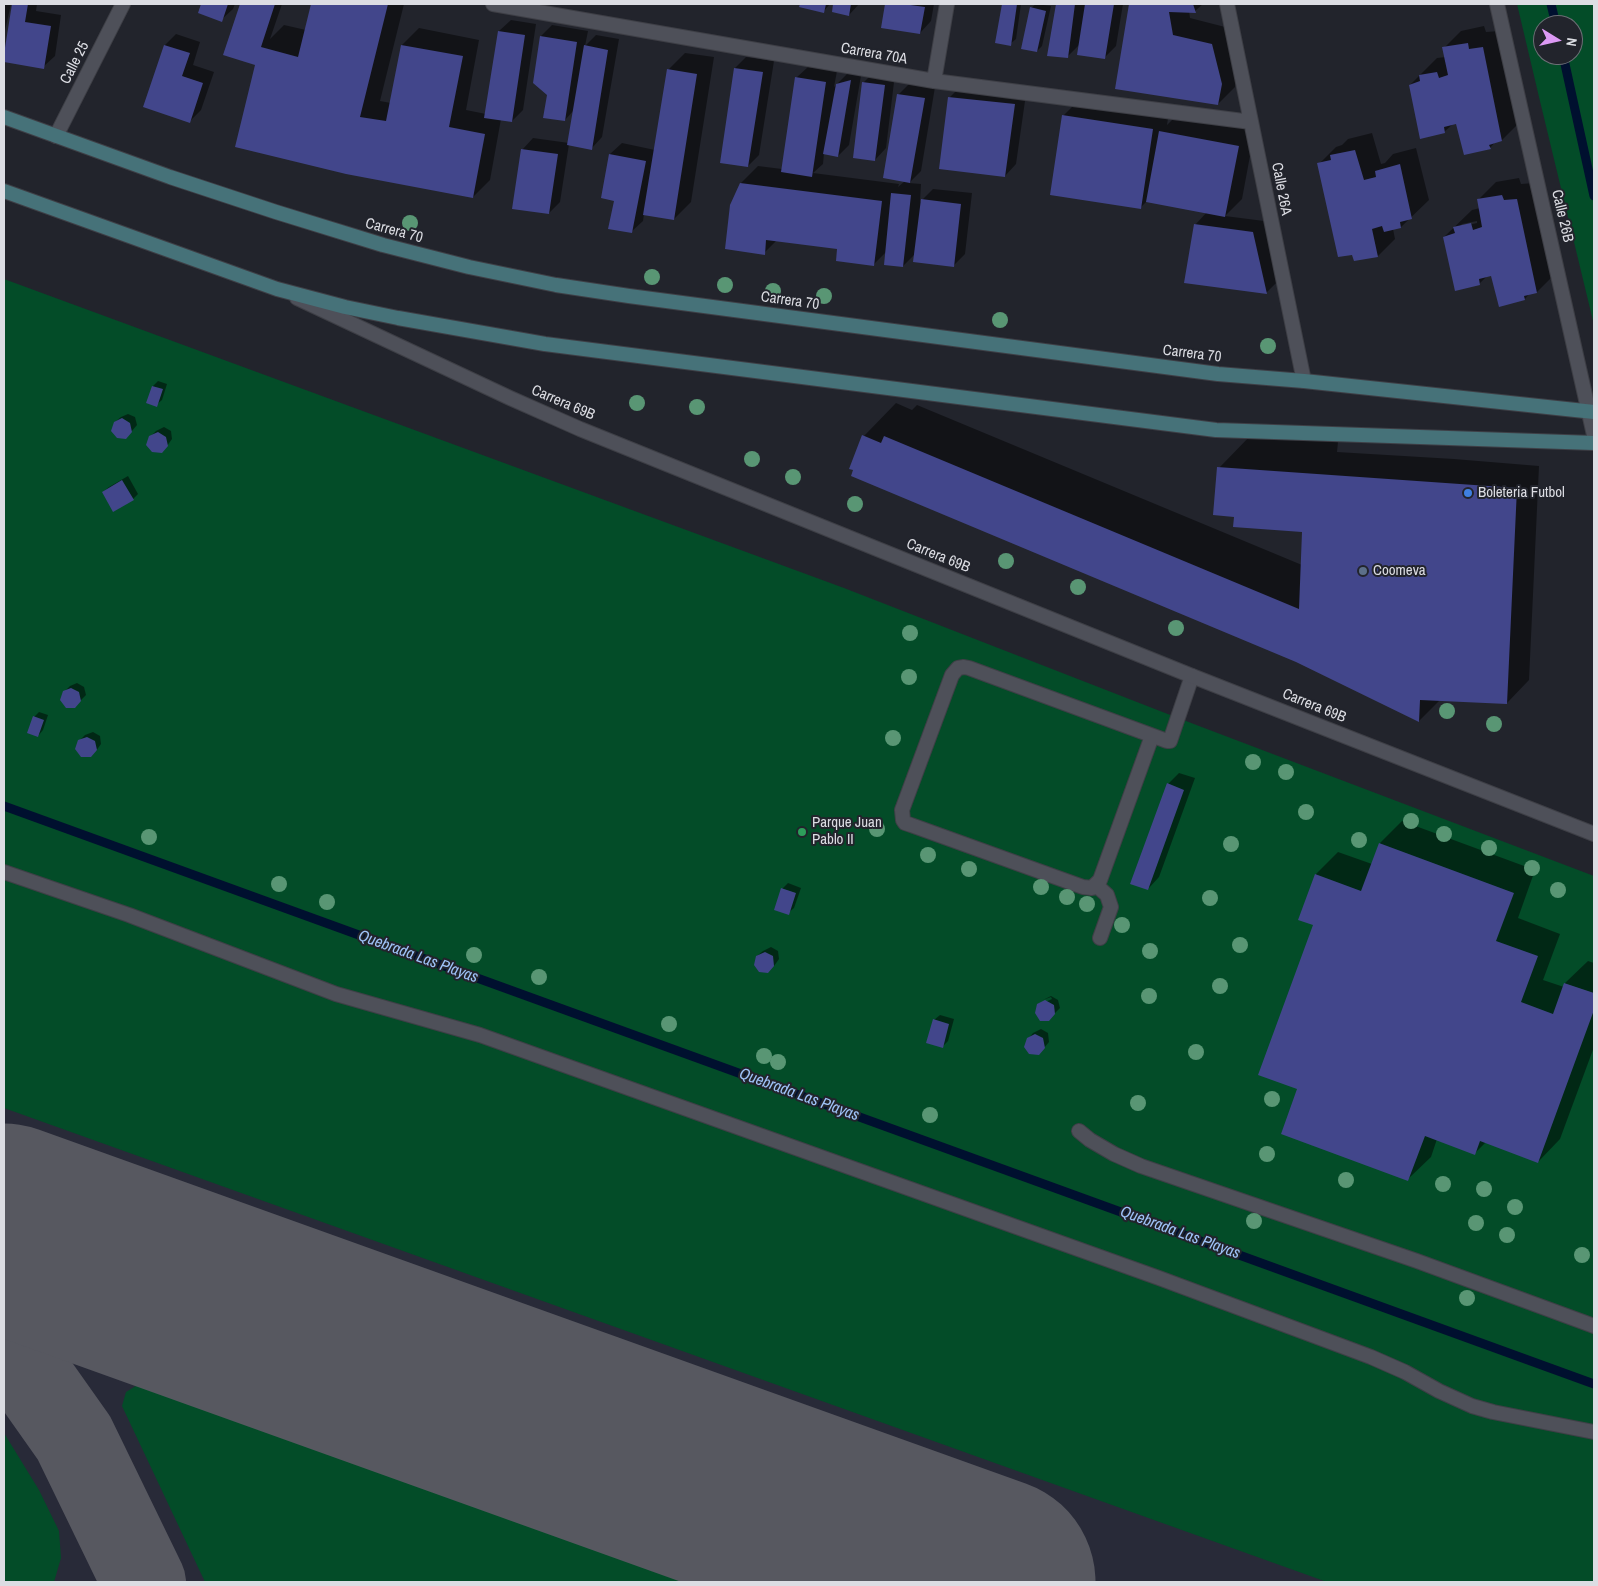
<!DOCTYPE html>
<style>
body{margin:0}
#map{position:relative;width:1598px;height:1586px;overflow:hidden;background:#22242c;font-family:"Archivo Narrow",sans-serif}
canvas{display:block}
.frame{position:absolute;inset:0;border:5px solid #dcdde3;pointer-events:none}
.north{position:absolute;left:1533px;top:15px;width:50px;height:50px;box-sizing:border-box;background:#22242c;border:1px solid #6c6e75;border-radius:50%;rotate:99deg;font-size:14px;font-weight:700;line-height:20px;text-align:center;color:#dcdde3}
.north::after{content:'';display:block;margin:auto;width:18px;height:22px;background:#dc99f4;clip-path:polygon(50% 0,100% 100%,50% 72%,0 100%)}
</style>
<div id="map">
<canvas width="1598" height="1586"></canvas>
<div class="frame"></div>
<div class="north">N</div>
</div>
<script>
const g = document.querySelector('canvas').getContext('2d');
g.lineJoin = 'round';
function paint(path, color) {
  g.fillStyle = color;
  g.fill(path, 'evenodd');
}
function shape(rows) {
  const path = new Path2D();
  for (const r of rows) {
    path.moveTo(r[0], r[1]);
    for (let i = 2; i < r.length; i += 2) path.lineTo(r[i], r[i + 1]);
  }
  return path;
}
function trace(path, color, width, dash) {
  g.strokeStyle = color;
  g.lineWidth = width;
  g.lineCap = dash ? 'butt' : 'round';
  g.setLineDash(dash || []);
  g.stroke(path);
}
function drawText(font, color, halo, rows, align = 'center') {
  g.font = font + ' "Archivo Narrow",sans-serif';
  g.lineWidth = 4;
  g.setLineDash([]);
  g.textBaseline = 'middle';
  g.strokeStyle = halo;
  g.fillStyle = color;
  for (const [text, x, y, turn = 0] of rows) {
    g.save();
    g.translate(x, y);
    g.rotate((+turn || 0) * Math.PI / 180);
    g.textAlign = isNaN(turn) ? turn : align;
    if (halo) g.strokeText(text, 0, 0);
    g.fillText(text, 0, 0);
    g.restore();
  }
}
const built = shape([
 [4,788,1594,1582,4,1582]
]);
const green = shape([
 [1517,4,1594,4,1594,325,1539,97],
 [1543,25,1573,25,1573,55,1543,55],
 [4,279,844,588,1178,718,1594,876,1594,1582,1327,1582,4,1108],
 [139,1384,158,1385,716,1582,205,1582,122,1406,126,1392],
 [4,1433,39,1490,59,1531,61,1558,54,1582,4,1582]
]);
const shadow = shape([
 [4,4,11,4,4,35],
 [13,4,37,4,36,11,61,15,55,56,43,67,4,61],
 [202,4,235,4,233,9,221,20,199,13],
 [242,4,282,4,270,39,284,25,306,30,312,4,404,4,380,101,391,103,402,45,419,28,479,40,466,110,486,114,499,31,511,20,536,24,523,110,512,121,501,119,490,180,473,197,256,65,225,54],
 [801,4,830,4,824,11,801,6],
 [834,4,859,4,849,15,833,11],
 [886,4,934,4,931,21,920,33,882,27],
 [1003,4,1021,4,1016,39,1010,44,997,42],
 [1036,4,1051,6,1042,46,1037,51,1031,8],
 [1058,4,1123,4,1116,46,1104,58,1079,45,1067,57,1049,55],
 [1131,4,1203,4,1195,11,1189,11,1190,18,1229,28,1239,67,1235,87,1218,104,1117,88],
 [552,25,588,31,585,46,596,35,619,39,602,137,591,149,569,144,560,202,549,213,522,150,533,138,569,143,574,110,565,120,548,95,541,36],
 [1484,26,1486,32,1500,31,1519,123,1502,140,1496,141,1490,148,1457,122,1453,124,1444,132,1410,85,1437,58,1446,57,1444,48,1461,31],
 [176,34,200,42,193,65,214,72,201,110,190,121,165,45],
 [685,53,714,57,691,202,674,219,644,214,643,221,631,232,615,200,610,154,622,143,655,150,668,70],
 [746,57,774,61,759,155,748,166,735,68],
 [808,67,837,71,834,87,848,73,862,70,849,145,838,156,824,153,823,164,813,173,899,184,898,187,905,181,898,95,910,83,935,87,921,171,909,183,921,184,920,202,933,189,972,193,965,254,953,266,916,253,903,266,886,252,873,265,838,248,777,240,764,253,741,183,758,166,782,169,796,78],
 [875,71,895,74,886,148,875,160,864,82],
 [961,86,1026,94,1016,164,1005,176,949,98],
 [1081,98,1169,112,1167,125,1177,115,1255,129,1242,199,1225,216,1264,221,1278,281,1267,292,1185,282,1195,225,1207,212,1147,201,1140,208,1051,194,1064,115],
 [1372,133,1381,164,1385,163,1393,154,1416,148,1429,200,1401,227,1393,229,1395,239,1378,256,1319,164,1336,147,1342,145,1348,139],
 [1519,178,1521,184,1534,183,1554,275,1537,292,1530,293,1525,299,1492,274,1488,275,1479,284,1444,237,1472,210,1480,208,1479,199,1496,182],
 [1477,221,1477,223,1459,227,1462,224],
 [158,381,167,384,162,400,156,405,153,386],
 [896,403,912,410,917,405,1302,565,1303,531,1235,515,1219,468,1251,435,1338,442,1337,452,1454,459,1539,466,1529,680,1507,703,1440,700,1419,721,1298,661,850,468,864,436],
 [128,414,135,417,137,425,131,432,115,422,121,417],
 [164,427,171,431,172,439,167,446,150,437,156,431],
 [128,476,138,494,133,499,103,492,109,487],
 [77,683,84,687,86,695,80,701,64,692,70,686],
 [39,712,48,715,43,730,38,736,34,717],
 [93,732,100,736,101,744,96,751,79,741,85,735],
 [1179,773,1195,778,1159,877,1148,889,1168,784],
 [1402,821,1535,870,1518,918,1560,934,1543,980,1564,987,1565,983,1588,961,1594,963,1594,1047,1560,1139,1538,1162,1486,1142,1475,1153,1437,1139,1431,1157,1408,1179,1299,1088,1314,924,1299,919,1316,874,1338,852,1372,864,1380,843],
 [788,883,801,888,794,908,788,913,775,909,783,888],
 [771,947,778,951,779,959,774,966,757,956,763,951],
 [1051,996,1058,1000,1060,1008,1054,1014,1041,1004,1052,999,1051,997,1043,1000],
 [940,1015,954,1019,948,1041,942,1047,934,1020],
 [1041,1029,1048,1033,1049,1042,1044,1048,1028,1039,1033,1033]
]);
const stream = shape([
 [1551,4,1556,25],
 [1563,55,1594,196],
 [4,806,1594,1384]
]);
const taxiway = shape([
 [4,1339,74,1438,144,1582]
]);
const runway = shape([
 [4,1228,991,1582]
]);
const building = shape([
 [12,4,28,4,25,22,51,26,44,69,4,62,4,54],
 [201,4,228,4,222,22,198,13],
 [240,4,275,4,261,47,298,57,311,4,388,4,360,117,386,121,401,45,463,56,449,127,485,134,473,198,346,174,235,147,255,65,223,55],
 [800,4,826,4,824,13,799,7],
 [833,4,851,4,849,16,832,12],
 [885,4,903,4,925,7,920,34,881,28],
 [1002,4,1017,4,1011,46,995,43],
 [1056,4,1075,4,1068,58,1047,56],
 [1085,4,1114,4,1105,59,1077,55],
 [1129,4,1193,4,1196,13,1169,12,1173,35,1212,44,1222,84,1218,105,1115,89],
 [1030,7,1046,11,1037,52,1021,49],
 [498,31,525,35,512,122,484,118],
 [540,36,577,42,565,121,543,118,547,95,533,83],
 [1468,43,1469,49,1483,47,1502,141,1489,145,1491,149,1464,155,1456,124,1444,127,1445,133,1420,139,1409,85,1420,81,1419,75,1437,72,1439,78,1448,75,1442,47],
 [164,45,190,53,182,76,203,83,190,123,143,107],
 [584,45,608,50,592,150,567,145],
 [734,68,763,72,748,167,720,163],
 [667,69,697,74,674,220,643,215],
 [795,77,826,82,812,177,781,172],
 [851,80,838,157,823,154,836,84],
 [862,82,885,85,875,161,853,158],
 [897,94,925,98,910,183,883,178],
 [948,97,1015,104,1005,177,939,169],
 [1062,115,1153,129,1141,209,1050,195],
 [1159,131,1239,146,1225,217,1146,202],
 [521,149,558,154,549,214,512,209],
 [1355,150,1364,180,1376,177,1375,171,1400,164,1412,219,1400,222,1401,228,1384,232,1382,226,1372,229,1378,257,1354,261,1352,255,1338,257,1317,163,1331,160,1330,155],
 [609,154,646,161,632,233,608,229,614,201,601,198],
 [740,183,882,201,874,266,836,261,837,249,766,240,765,255,725,249,730,205],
 [891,193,911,195,903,267,884,265],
 [1502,195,1504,200,1517,199,1537,293,1524,296,1525,300,1499,307,1491,276,1479,279,1480,285,1455,291,1443,237,1455,233,1453,227,1471,223,1473,230,1482,227,1477,199],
 [921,199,961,204,954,267,913,262],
 [1194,224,1253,232,1267,294,1184,283],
 [152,386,163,389,157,407,146,403],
 [122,418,130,423,132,432,126,439,117,438,111,431,114,422],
 [158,432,166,437,168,446,162,453,152,452,146,445,149,436],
 [862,435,881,443,884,436,1299,609,1302,532,1233,527,1234,517,1213,515,1217,467,1517,488,1507,704,1420,700,1419,722,1296,662,851,476,853,470,849,469],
 [122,480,134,500,113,512,102,492],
 [71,688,79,692,81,701,75,708,66,708,60,700,63,691],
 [33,716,44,720,38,737,27,733],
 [87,737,95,741,97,750,91,757,81,757,75,749,78,740],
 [1167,783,1184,790,1148,890,1130,884],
 [1379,843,1514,893,1496,941,1538,956,1521,1002,1553,1014,1564,983,1594,993,1594,1010,1538,1163,1480,1141,1475,1155,1425,1136,1408,1181,1281,1134,1297,1089,1258,1075,1313,925,1298,920,1315,874,1361,891],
 [781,888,796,893,789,915,774,910],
 [765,952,773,956,774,966,768,973,759,972,754,965,756,956],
 [1045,1000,1054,1005,1055,1014,1049,1021,1040,1021,1035,1013,1037,1004],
 [933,1019,949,1024,943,1048,926,1043],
 [1035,1034,1043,1038,1045,1048,1039,1055,1029,1054,1024,1047,1027,1038]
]);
const service = shape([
 [1152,736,1100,880,1092,888,1083,887,911,825,905,823,903,820,902,810,952,675,958,668,964,667,969,668,1167,741,1170,741,1192,676],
 [4,872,129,915,336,994,480,1035,1159,1278,1371,1357,1405,1372,1439,1391,1472,1406,1493,1412,1594,1432],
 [1096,885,1107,895,1111,907,1100,938],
 [1079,1131,1090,1140,1114,1154,1141,1166,1417,1261,1594,1326]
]);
const minor = shape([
 [493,4,934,81,1251,122],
 [1227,4,1304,381],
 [934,81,947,4],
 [56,136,123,4]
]);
const tertiary = shape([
 [1497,4,1594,435],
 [297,298,510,398,580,429,1192,676,1594,834]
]);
const secondary = shape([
 [4,117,170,177,276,212,383,245,469,267,556,285,629,296,1218,374,1304,381,1594,412],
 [4,191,277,289,345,307,398,318,545,344,1216,430,1594,443]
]);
const trees = [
 [410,223],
 [652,277],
 [725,285],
 [773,291],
 [824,296],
 [1000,320],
 [1268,346],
 [637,403],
 [697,407],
 [752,459],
 [793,477],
 [855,504],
 [1006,561],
 [1078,587],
 [1176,628],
 [910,633],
 [909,677],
 [1447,711],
 [1494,724],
 [893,738],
 [1253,762],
 [1286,772],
 [1306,812],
 [1411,821],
 [877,829],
 [1444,834],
 [149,837],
 [1359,840],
 [1231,844],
 [1489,848],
 [928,855],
 [1532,868],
 [969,869],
 [279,884],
 [1041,887],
 [1558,890],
 [1067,897],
 [1210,898],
 [327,902],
 [1087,904],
 [1122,925],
 [1240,945],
 [1150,951],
 [474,955],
 [539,977],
 [1220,986],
 [1149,996],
 [669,1024],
 [1196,1052],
 [764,1056],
 [778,1062],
 [1272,1099],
 [1138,1103],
 [930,1115],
 [1267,1154],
 [1346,1180],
 [1443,1184],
 [1484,1189],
 [1515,1207],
 [1254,1221],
 [1476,1223],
 [1507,1235],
 [1582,1255],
 [1467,1298]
];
const markers = [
 [1468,493,5,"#3f7fe0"],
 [1363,571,5,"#5c6f8a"],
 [802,832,5,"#2e9e5b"]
];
const streetNames = [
 ["Carrera 70A",874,54,10],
 ["Calle 25",75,63,-63],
 ["Calle 26A",1281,189,79],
 ["Calle 26B",1562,216,77],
 ["Carrera 70",394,231,15],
 ["Carrera 70",790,301,8],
 ["Carrera 70",1192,354,7],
 ["Carrera 69B",563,403,23],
 ["Carrera 69B",938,556,22],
 ["Carrera 69B",1314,706,22]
];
const poiNames = [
 ["Boleteria Futbol",1478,493],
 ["Coomeva",1373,571],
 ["Parque Juan",812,823],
 ["Pablo II",812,840]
];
const waterNames = [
 ["Quebrada Las Playas",418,957,20],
 ["Quebrada Las Playas",799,1095,20],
 ["Quebrada Las Playas",1180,1233,20]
];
paint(built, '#282a38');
paint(green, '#034c28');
paint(shadow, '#0007');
trace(stream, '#00102f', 9);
trace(taxiway, '#575860', 84);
trace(runway, '#575860', 209);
paint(building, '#42468b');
trace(service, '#3e3f46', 16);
trace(minor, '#3e3f46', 16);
trace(tertiary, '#3e3f46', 16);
trace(secondary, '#3e3f46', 16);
trace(service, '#4e5059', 14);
trace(minor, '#4e5059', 14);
trace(tertiary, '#4e5059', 14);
trace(secondary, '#467279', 14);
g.fillStyle = '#599674';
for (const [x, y] of trees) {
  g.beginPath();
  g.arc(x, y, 8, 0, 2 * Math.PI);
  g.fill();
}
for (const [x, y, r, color] of markers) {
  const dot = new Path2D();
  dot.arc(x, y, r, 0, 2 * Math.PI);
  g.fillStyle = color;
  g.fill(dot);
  trace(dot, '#22242c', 2);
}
drawText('15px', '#dcdde3', '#22242c', streetNames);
drawText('15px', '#dcdde3', '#22242c', poiNames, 'left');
drawText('italic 16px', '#9fc3f8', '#22242c', waterNames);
</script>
